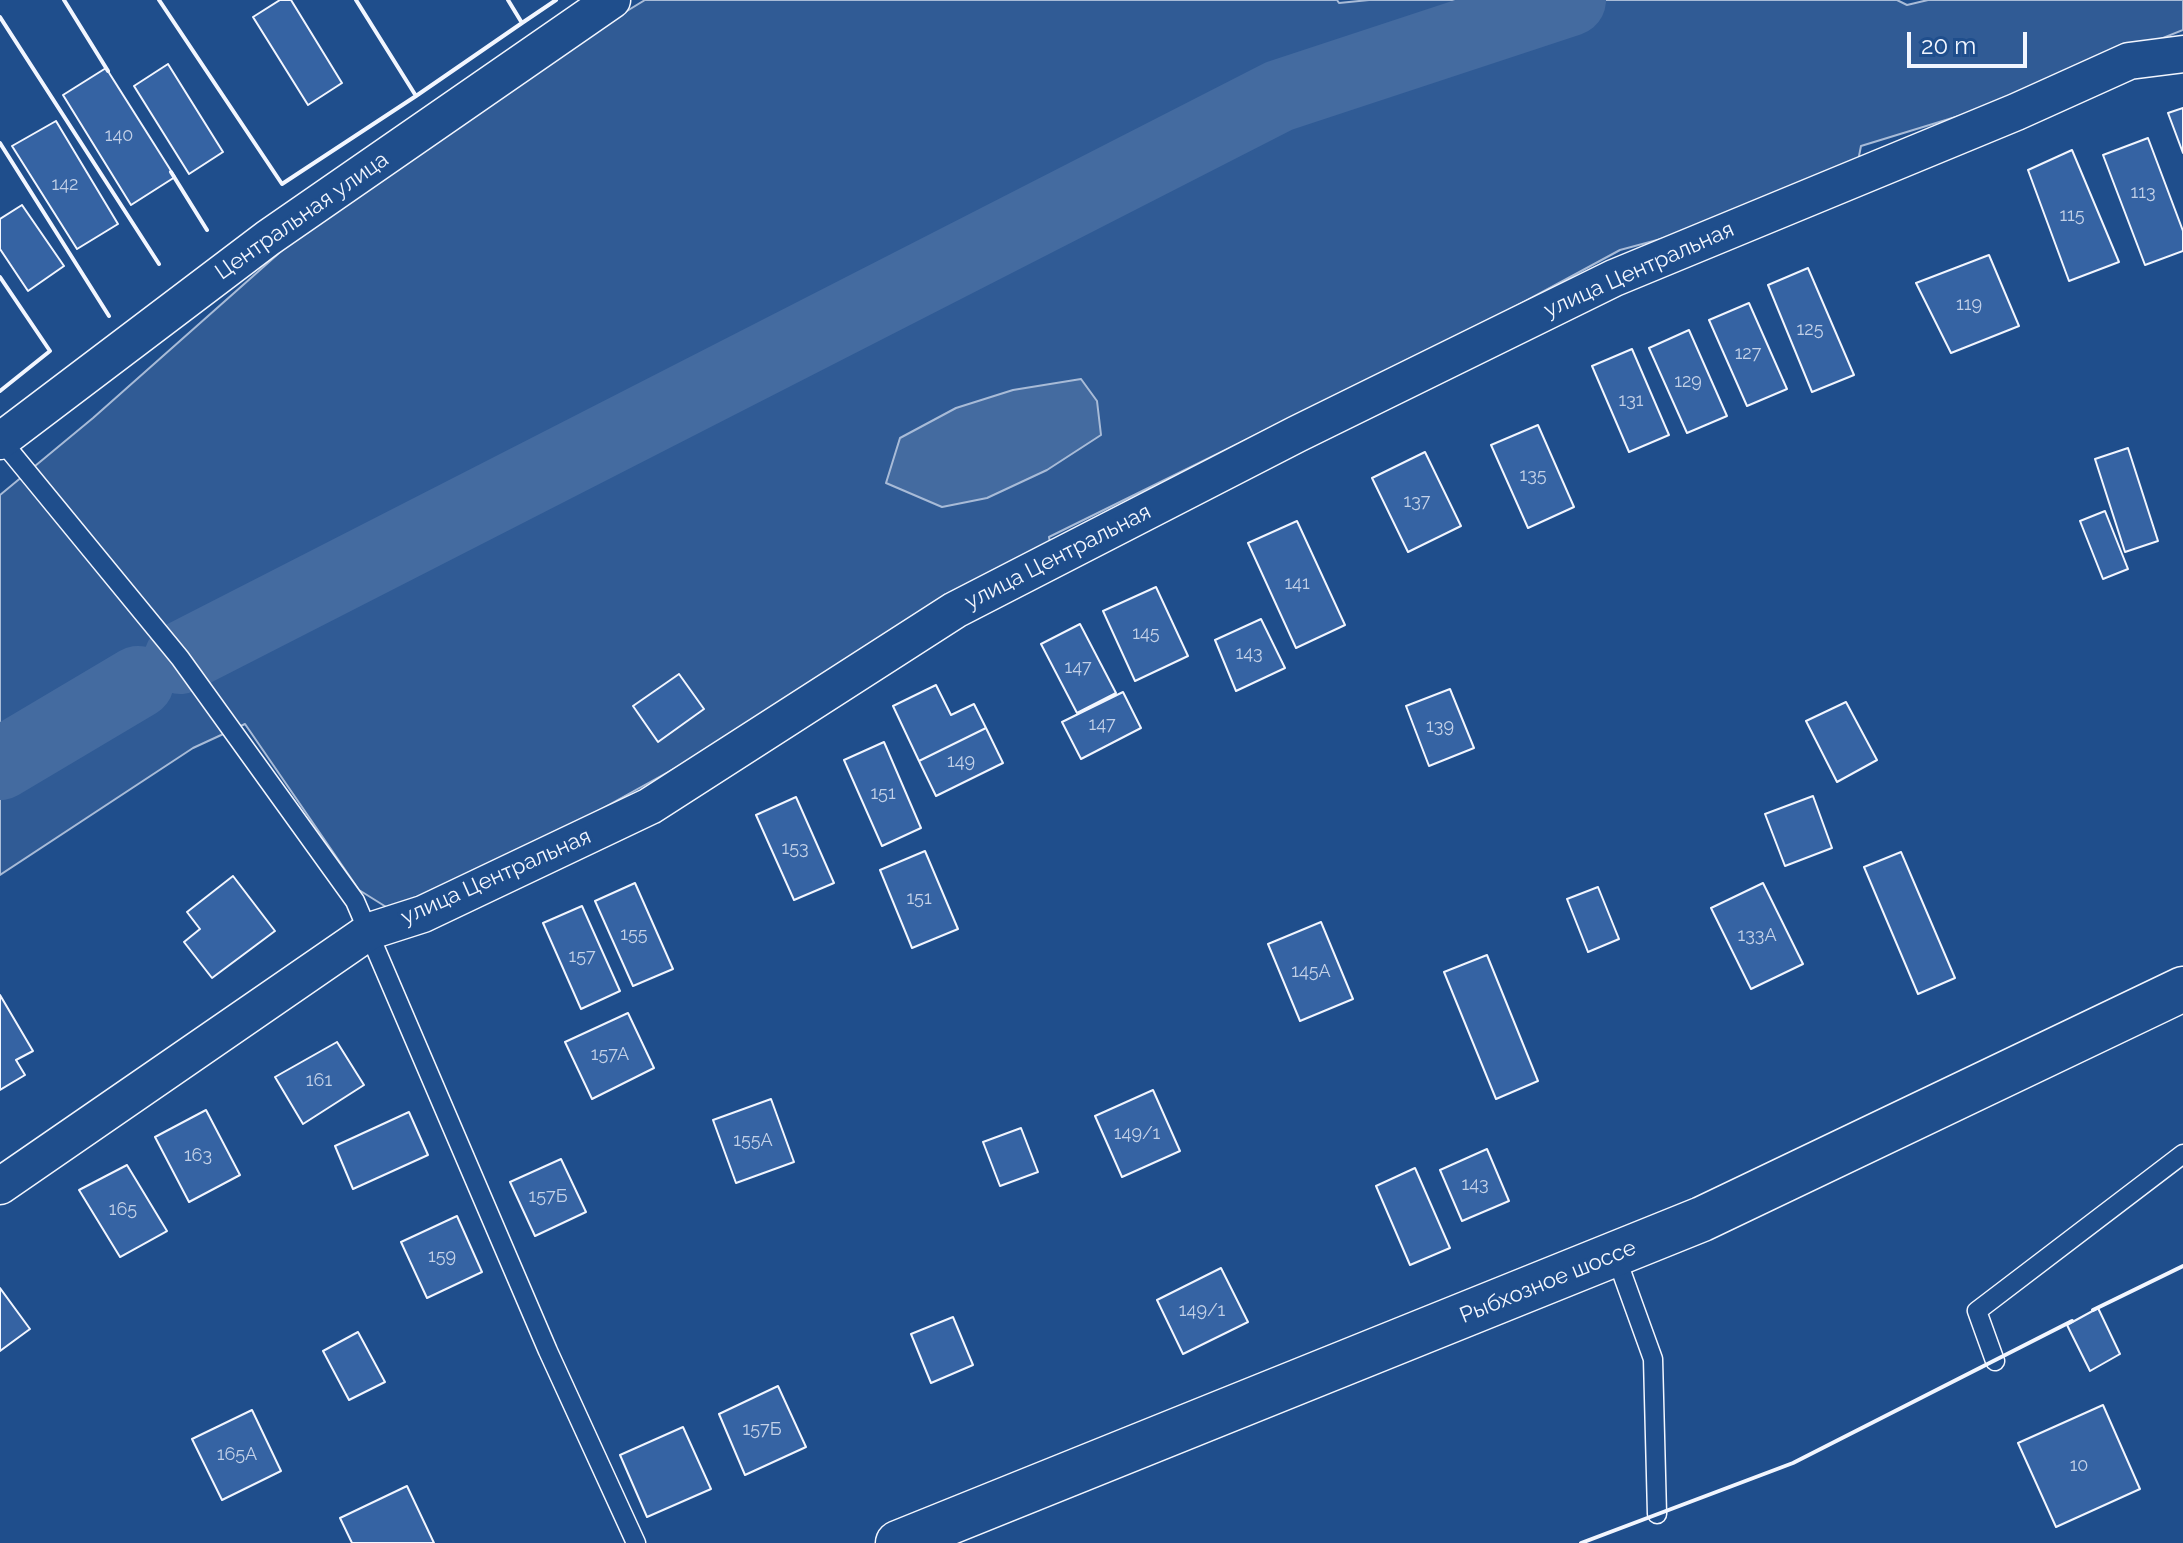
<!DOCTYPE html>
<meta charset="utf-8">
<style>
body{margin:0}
#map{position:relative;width:2183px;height:1543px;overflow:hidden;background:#1f4e8c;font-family:Raleway,sans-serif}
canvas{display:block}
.scale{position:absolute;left:1907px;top:32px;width:120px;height:36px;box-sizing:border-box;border:4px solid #f2f6ff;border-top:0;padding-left:10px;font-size:24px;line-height:28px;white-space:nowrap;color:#f2f6ff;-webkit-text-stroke:6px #1f4e8c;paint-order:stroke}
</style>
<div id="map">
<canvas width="2183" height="1543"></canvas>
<div class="scale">20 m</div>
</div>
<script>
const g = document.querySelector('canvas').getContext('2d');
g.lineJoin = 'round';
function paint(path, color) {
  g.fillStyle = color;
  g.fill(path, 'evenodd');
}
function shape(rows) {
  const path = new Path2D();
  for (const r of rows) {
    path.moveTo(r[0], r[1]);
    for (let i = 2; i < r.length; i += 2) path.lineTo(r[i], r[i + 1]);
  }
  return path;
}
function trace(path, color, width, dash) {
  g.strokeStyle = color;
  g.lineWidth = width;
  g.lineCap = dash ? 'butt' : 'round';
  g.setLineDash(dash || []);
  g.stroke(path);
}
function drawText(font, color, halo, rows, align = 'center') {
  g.font = font + ' Raleway,sans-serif';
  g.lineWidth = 6;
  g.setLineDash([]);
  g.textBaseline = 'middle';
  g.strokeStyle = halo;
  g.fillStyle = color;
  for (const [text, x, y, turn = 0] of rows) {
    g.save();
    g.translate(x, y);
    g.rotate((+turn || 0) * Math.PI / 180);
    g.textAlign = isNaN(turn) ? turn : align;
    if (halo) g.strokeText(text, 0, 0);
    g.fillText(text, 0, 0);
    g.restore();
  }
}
const green = shape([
 [645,0,1337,0,1339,3,1369,0,1897,0,1907,5,1928,0,2183,0,2183,30,1998,104,1861,146,1857,166,1698,229,1620,250,1511,309,1049,537,1051,549,753,725,578,822,391,910,359,890,245,724,193,748,0,875,0,495,93,418,322,215,545,61,645,0]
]);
const water = shape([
 [1081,379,1097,401,1101,435,1047,470,987,498,942,507,886,483,900,438,956,408,1013,390,1081,379]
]);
const river = shape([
 [180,658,1279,96,1570,0],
 [0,764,138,682]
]);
const building = shape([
 [280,0,291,0,342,83,308,105,253,17,280,0],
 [168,64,223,152,189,174,134,86,168,64],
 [106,68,175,177,131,205,63,95,106,68],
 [2183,108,2183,153,2168,113,2183,108],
 [56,121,118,224,77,249,12,146,56,121],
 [2148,138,2183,231,2183,251,2145,265,2103,155,2148,138],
 [2072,150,2119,262,2069,281,2028,170,2072,150],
 [22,205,64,266,28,291,0,249,0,219,22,205],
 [1989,255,2019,326,1951,353,1916,283,1989,255],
 [1808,268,1854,375,1812,392,1768,285,1808,268],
 [1749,303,1787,389,1747,406,1709,320,1749,303],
 [1689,330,1727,416,1687,433,1649,348,1689,330],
 [1632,349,1669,435,1629,452,1592,366,1632,349],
 [1538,425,1574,507,1528,528,1491,445,1538,425],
 [2128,448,2158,541,2125,552,2095,459,2128,448],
 [1425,452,1461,526,1408,552,1372,478,1425,452],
 [2105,511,2128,569,2103,579,2080,521,2105,511],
 [1297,521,1345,625,1296,648,1248,543,1297,521],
 [1156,587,1188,656,1135,681,1103,611,1156,587],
 [1261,619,1285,668,1236,691,1215,640,1261,619],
 [1080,624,1116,693,1077,713,1041,644,1080,624],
 [679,674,704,709,658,742,633,706,679,674],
 [936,685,951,715,974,704,986,728,919,761,893,706,936,685],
 [1450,689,1474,748,1429,766,1406,706,1450,689],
 [1123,692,1141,728,1081,759,1062,722,1123,692],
 [1846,702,1877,760,1837,782,1806,721,1846,702],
 [986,728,1003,763,936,796,919,761,986,728],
 [884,742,921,828,882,846,844,760,884,742],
 [1813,796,1832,848,1785,866,1765,814,1813,796],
 [796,797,834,883,794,900,756,815,796,797],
 [925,851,958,929,912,948,880,870,925,851],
 [1901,852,1955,978,1918,994,1864,867,1901,852],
 [233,876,275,931,212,978,184,942,200,929,187,912,233,876],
 [635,883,673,969,633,986,595,901,635,883],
 [1763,883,1803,964,1751,989,1711,908,1763,883],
 [1598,887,1619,939,1588,952,1567,899,1598,887],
 [582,906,620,991,581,1009,543,923,582,906],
 [1321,922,1353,999,1300,1021,1268,944,1321,922],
 [1487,955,1538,1081,1496,1099,1444,972,1487,955],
 [0,995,33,1051,16,1060,25,1075,0,1090,0,995],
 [628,1013,654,1068,592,1099,565,1042,628,1013],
 [337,1042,364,1085,303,1124,275,1077,337,1042],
 [1153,1090,1180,1151,1122,1177,1095,1116,1153,1090],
 [771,1099,794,1162,736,1183,713,1120,771,1099],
 [206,1110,240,1175,189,1202,155,1137,206,1110],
 [409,1112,428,1155,353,1189,335,1146,409,1112],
 [1021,1128,1038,1172,1000,1186,983,1142,1021,1128],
 [1487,1149,1509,1201,1462,1221,1440,1170,1487,1149],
 [561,1159,586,1212,535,1236,510,1182,561,1159],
 [127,1165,167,1231,120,1257,79,1190,127,1165],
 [1415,1168,1450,1248,1410,1265,1376,1186,1415,1168],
 [457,1216,482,1272,427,1298,401,1242,457,1216],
 [1221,1268,1248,1322,1183,1354,1157,1300,1221,1268],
 [0,1288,30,1329,0,1351,0,1288],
 [2098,1308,2120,1354,2090,1371,2067,1325,2098,1308],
 [953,1317,973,1365,931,1383,911,1334,953,1317],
 [358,1332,385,1382,349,1400,323,1351,358,1332],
 [778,1386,806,1447,745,1475,719,1414,778,1386],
 [2103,1405,2140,1489,2056,1527,2018,1443,2103,1405],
 [252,1410,281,1471,222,1500,192,1439,252,1410],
 [683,1427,711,1489,647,1517,620,1455,683,1427],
 [407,1486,434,1543,352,1543,340,1518,407,1486]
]);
const service = shape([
 [1,440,180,658,355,901,548,1351,636,1543],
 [1615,1254,1653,1359,1657,1514],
 [1995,1361,1977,1311,2183,1154]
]);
const minor = shape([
 [0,441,268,238,612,0],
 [0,1186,370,931,423,914,650,806,955,610,1297,434,1614,278,2016,112,2129,61,2183,54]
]);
const secondary = shape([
 [898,1543,1702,1219,2183,989]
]);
const wall = shape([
 [64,0,108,71],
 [159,0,282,184,416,96],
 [356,0,416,96,522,23],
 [508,0,522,23,556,0],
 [0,17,159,264],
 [0,143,109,316],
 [171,172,207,230],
 [0,277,50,351,0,391],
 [2093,1310,2183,1266],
 [1581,1543,1793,1463,2072,1321]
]);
const numberNames = [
 ["140",119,136],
 ["142",65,185],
 ["113",2143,193],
 ["115",2072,216],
 ["119",1969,305],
 ["125",1810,330],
 ["127",1748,354],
 ["129",1688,382],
 ["131",1631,401],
 ["135",1533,476],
 ["137",1417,502],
 ["141",1297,584],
 ["145",1146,634],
 ["143",1249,654],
 ["147",1078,668],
 ["147",1102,725],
 ["139",1440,727],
 ["149",961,762],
 ["151",883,794],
 ["153",795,849],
 ["151",919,899],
 ["155",634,935],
 ["133А",1757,936],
 ["157",582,957],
 ["145А",1311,972],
 ["157А",610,1055],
 ["161",319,1081],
 ["149/1",1137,1134],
 ["155А",753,1141],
 ["163",198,1156],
 ["143",1475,1185],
 ["157Б",548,1197],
 ["165",123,1210],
 ["159",442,1257],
 ["149/1",1202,1311],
 ["157Б",762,1430],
 ["165А",237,1455],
 ["10",2079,1466]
];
const streetNames = [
 ["Центральная улица",302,216,-35],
 ["улица Центральная",1639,270,-24],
 ["улица Центральная",1058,557,-27],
 ["улица Центральная",496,877,-24],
 ["Рыбхозное шоссе",1548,1282,-22]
];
paint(green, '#305b95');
trace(green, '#a8bbd7', 2);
paint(water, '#446ba0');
trace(water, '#a8bbd7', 2);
trace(river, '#446ba0', 72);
paint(building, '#3563a3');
trace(building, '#f2f6ff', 2);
trace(service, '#f2f6ff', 21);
trace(minor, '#f2f6ff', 39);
trace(secondary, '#f2f6ff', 47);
trace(service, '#1f4e8c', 18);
trace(minor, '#1f4e8c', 36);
trace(secondary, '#1f4e8c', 44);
trace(wall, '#f2f6ff', 4);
drawText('18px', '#c3d1e8', null, numberNames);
drawText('22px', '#f2f6ff', '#1f4e8c', streetNames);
</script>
